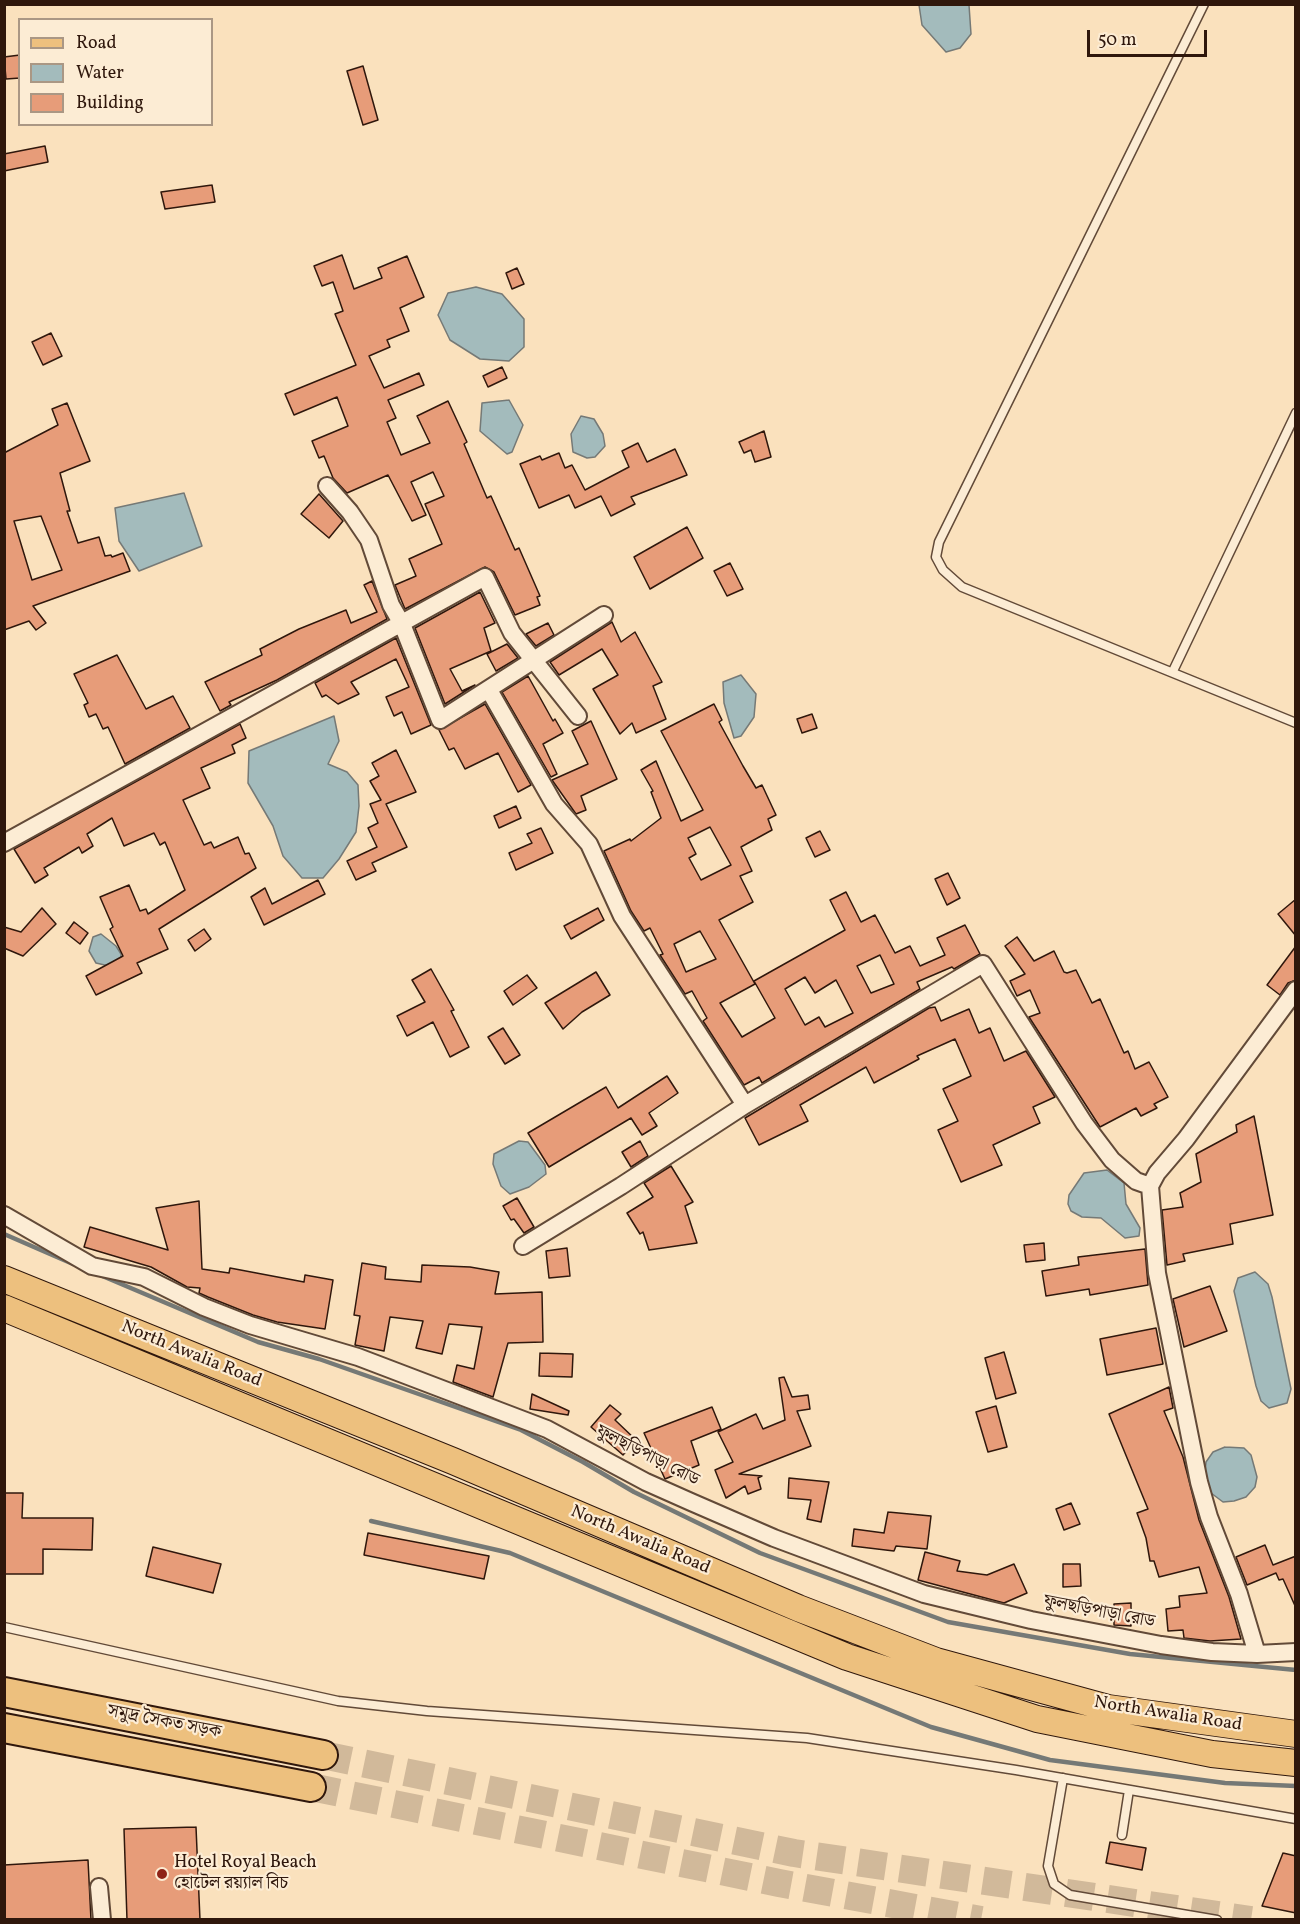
<!DOCTYPE html>
<meta charset="utf-8">
<style>
body{margin:0}
#map{position:relative;width:1300px;height:1924px;overflow:hidden;background:#fae1bd;font-family:Vollkorn,serif}
canvas{display:block}
.frame{position:absolute;inset:0;border:6px solid #2f170c;pointer-events:none}
.legend{position:absolute;left:18px;top:18px;width:195px;height:108px;box-sizing:border-box;background:#fcecd4;border:2px solid #aa9784;margin:0;padding:8px 10px;list-style:none;font-size:18px;color:#2f170c}
.legend li{display:flex;align-items:center;gap:12px;height:30px}
.legend b{width:30px;border:2px solid #aa9784}
.scale{position:absolute;left:1087px;top:30px;width:120px;height:27px;box-sizing:border-box;border:3px solid #2f170c;border-top:0;padding-left:8px;font-size:18px;line-height:21px;white-space:nowrap;color:#2f170c;-webkit-text-stroke:4px #fcecd4;paint-order:stroke}
</style>
<div id="map">
<canvas width="1300" height="1924"></canvas>
<div class="frame"></div>
<ul class="legend">
<li><b style="height:8px;background:#edc07e"></b>Road</li>
<li><b style="height:16px;background:#a3bbbc"></b>Water</li>
<li><b style="height:16px;background:#e79c79"></b>Building</li>
</ul>
<div class="scale">50 m</div>
</div>
<script>
const g = document.querySelector('canvas').getContext('2d');
g.lineJoin = 'round';
function paint(path, color) {
  g.fillStyle = color;
  g.fill(path, 'evenodd');
}
function shape(rows) {
  const path = new Path2D();
  for (const r of rows) {
    path.moveTo(r[0], r[1]);
    for (let i = 2; i < r.length; i += 2) path.lineTo(r[i], r[i + 1]);
  }
  return path;
}
function trace(path, color, width, dash) {
  g.strokeStyle = color;
  g.lineWidth = width;
  g.lineCap = dash ? 'butt' : 'round';
  g.setLineDash(dash || []);
  g.stroke(path);
}
function drawText(font, color, halo, rows, align = 'center') {
  g.font = font + ' Vollkorn,"Noto Serif Bengali",serif';
  g.lineWidth = 4.5;
  g.setLineDash([]);
  g.textBaseline = 'middle';
  g.strokeStyle = halo;
  g.fillStyle = color;
  for (const [text, x, y, turn = 0] of rows) {
    g.save();
    g.translate(x, y);
    g.rotate((+turn || 0) * Math.PI / 180);
    g.textAlign = isNaN(turn) ? turn : align;
    if (halo) g.strokeText(text, 0, 0);
    g.fillText(text, 0, 0);
    g.restore();
  }
}
const water = shape([
 [919,5,969,5,971,34,960,48,946,52,922,25,919,5],
 [476,287,502,294,524,319,524,347,509,361,480,359,450,340,438,315,448,293,476,287],
 [509,400,523,425,512,452,507,454,480,431,482,403,509,400],
 [581,416,594,419,603,434,605,446,595,457,587,458,573,452,571,434,581,416],
 [184,493,202,546,139,571,119,541,115,508,184,493],
 [741,675,756,694,754,717,741,736,734,738,724,703,723,682,741,675],
 [334,716,339,741,328,764,347,772,358,785,359,806,356,832,339,859,323,878,302,878,283,856,273,826,248,783,249,751,334,716],
 [101,934,116,946,121,954,121,960,109,966,96,963,89,951,93,937,101,934],
 [519,1141,528,1142,545,1165,546,1174,529,1187,510,1194,501,1186,493,1164,494,1154,519,1141],
 [1107,1170,1124,1183,1126,1204,1140,1228,1139,1236,1125,1238,1101,1218,1082,1217,1071,1211,1068,1204,1069,1195,1084,1173,1107,1170],
 [1255,1272,1268,1284,1272,1297,1291,1389,1287,1403,1269,1408,1261,1401,1256,1386,1234,1291,1238,1278,1255,1272],
 [1225,1447,1244,1448,1251,1455,1257,1477,1255,1487,1246,1497,1234,1501,1223,1502,1211,1493,1205,1472,1206,1462,1213,1452,1225,1447]
]);
const stream = shape([
 [4,1234,73,1264],
 [100,1275,258,1342,319,1359,521,1430,583,1462,634,1492,760,1553,948,1622,1130,1654,1296,1670],
 [371,1521,510,1553,931,1727,1050,1760,1225,1783,1296,1786]
]);
const building = shape([
 [20,55,20,78,6,79,4,57,20,55],
 [363,66,378,120,363,125,347,71,363,66],
 [45,146,48,162,4,171,4,154,45,146],
 [212,185,215,202,165,209,161,192,212,185],
 [342,255,354,289,382,278,378,268,407,256,424,297,400,308,409,331,387,340,390,347,369,356,384,388,419,373,424,385,388,400,396,418,387,422,401,455,430,443,417,416,448,401,467,442,464,444,487,498,491,496,515,550,519,548,540,596,537,597,540,605,515,615,494,572,485,567,405,609,395,585,416,576,409,559,442,544,425,504,444,496,433,472,411,482,426,515,412,521,388,475,347,493,333,478,324,456,319,458,312,441,348,426,337,397,294,415,285,394,356,365,335,314,343,311,333,282,322,286,314,266,342,255],
 [517,268,524,284,512,289,506,273,517,268],
 [51,333,62,356,43,365,32,342,51,333],
 [502,367,507,378,488,387,483,376,502,367],
 [67,403,90,461,60,473,70,511,67,511,78,543,99,537,105,556,111,555,112,557,123,553,130,571,33,606,46,623,36,630,29,621,4,630,4,453,58,425,52,409,67,403],
 [41,516,62,570,32,580,14,521,41,516],
 [764,431,771,457,755,462,751,450,744,453,739,442,764,431],
 [638,443,647,462,675,449,687,475,631,497,635,504,611,516,601,496,575,508,569,495,539,508,520,464,540,456,542,460,559,453,565,468,572,465,585,490,629,467,622,451,638,443],
 [319,494,343,521,329,538,301,514,319,494],
 [687,527,703,558,650,589,634,557,687,527],
 [730,563,743,589,727,596,714,571,730,563],
 [372,581,387,619,277,680,229,702,231,705,220,711,205,682,262,655,260,649,299,629,346,610,351,623,377,612,364,585,372,581],
 [480,592,495,623,484,628,491,651,450,669,462,691,475,685,445,704,415,628,480,592],
 [612,622,621,642,635,632,662,682,653,686,666,719,636,733,632,723,620,734,593,689,618,675,602,649,559,675,550,662,612,622],
 [548,623,554,635,536,646,526,634,548,623],
 [396,638,431,725,411,734,402,712,394,716,386,697,409,687,396,659,351,682,359,694,338,704,326,695,322,697,315,683,396,638],
 [507,644,518,658,496,671,487,654,507,644],
 [117,655,146,709,173,696,190,728,125,764,108,727,103,729,96,714,89,717,84,705,88,703,74,674,117,655],
 [528,676,553,721,555,719,563,733,543,744,557,774,551,777,502,692,528,676],
 [485,704,531,785,518,792,498,753,465,769,454,748,449,750,439,730,485,704],
 [714,704,722,720,719,722,743,766,756,788,762,785,776,815,768,819,772,830,741,847,752,871,740,876,753,902,719,920,755,984,720,1003,742,1037,775,1018,754,981,845,930,830,900,846,892,861,922,875,915,895,953,910,946,920,966,945,955,937,938,965,925,980,954,954,969,952,967,917,982,920,989,762,1083,759,1077,744,1085,703,1021,707,1018,692,991,685,994,660,955,663,954,650,928,644,931,631,911,604,851,630,839,631,841,661,818,651,792,653,791,641,770,656,761,681,821,703,810,661,731,714,704],
 [710,827,731,865,701,880,689,858,696,854,688,838,710,827],
 [700,931,716,959,686,972,674,944,700,931],
 [880,955,894,984,871,993,857,966,880,955],
 [805,977,815,993,836,980,853,1013,825,1027,819,1017,805,1025,785,989,805,977],
 [812,714,817,728,802,733,797,719,812,714],
 [591,721,617,779,581,796,586,810,576,814,552,780,588,764,572,731,591,721],
 [240,724,246,738,232,745,235,753,201,768,210,788,183,800,204,845,211,842,214,848,238,837,245,854,249,853,256,868,159,929,168,949,137,963,142,973,96,995,86,976,123,956,110,929,113,927,100,897,129,885,140,911,146,909,148,914,185,890,165,842,160,845,154,833,124,846,112,818,87,834,93,846,82,853,79,847,44,868,48,875,35,883,14,849,240,724],
 [396,750,416,792,386,804,407,847,372,863,376,871,356,880,347,861,377,847,368,828,378,823,370,804,381,800,370,781,379,776,372,763,396,750],
 [516,806,521,818,499,828,494,816,516,806],
 [541,828,553,853,516,870,509,853,532,843,527,834,541,828],
 [820,831,830,850,815,857,806,838,820,831],
 [948,873,960,898,947,905,935,879,948,873],
 [318,880,325,894,264,925,251,897,265,888,272,904,318,880],
 [1296,899,1296,936,1278,914,1296,899],
 [42,908,56,924,23,956,4,948,4,927,21,932,42,908],
 [598,908,604,920,571,939,564,926,598,908],
 [74,922,88,933,80,944,66,933,74,922],
 [204,929,211,939,195,951,188,940,204,929],
 [1017,937,1034,961,1054,951,1064,972,1067,973,1076,970,1092,1003,1100,999,1124,1053,1128,1051,1135,1069,1149,1062,1168,1097,1154,1104,1157,1108,1141,1116,1136,1108,1100,1127,1029,1017,1040,1013,1030,990,1017,996,1010,981,1025,974,1005,946,1017,937],
 [1296,946,1296,980,1288,983,1280,995,1267,985,1296,946],
 [431,969,454,1010,451,1011,469,1047,450,1057,433,1022,407,1036,397,1016,425,1002,412,980,431,969],
 [596,972,610,995,582,1012,563,1029,545,1003,596,972],
 [527,975,537,988,513,1005,504,991,527,975],
 [935,1007,941,1021,969,1009,979,1033,990,1028,1004,1061,1026,1051,1055,1097,1033,1107,1040,1123,993,1145,1002,1165,961,1182,938,1130,958,1121,943,1089,971,1076,955,1039,917,1056,919,1059,874,1083,866,1067,800,1105,808,1121,759,1145,745,1118,929,1008,935,1007],
 [503,1028,520,1055,505,1064,488,1037,503,1028],
 [667,1076,678,1093,649,1113,657,1126,642,1135,631,1118,549,1167,528,1133,606,1087,618,1108,667,1076],
 [1254,1116,1273,1215,1230,1224,1233,1244,1183,1254,1185,1261,1167,1265,1162,1210,1183,1207,1180,1193,1201,1182,1196,1154,1237,1132,1236,1125,1254,1116],
 [640,1141,648,1156,631,1167,622,1152,640,1141],
 [671,1166,693,1202,685,1206,697,1243,649,1250,643,1232,640,1234,627,1213,653,1197,644,1183,671,1166],
 [517,1198,534,1227,524,1233,514,1219,511,1220,503,1206,517,1198],
 [199,1201,202,1269,229,1273,230,1268,304,1282,305,1275,333,1280,325,1329,277,1322,253,1315,208,1297,199,1293,200,1288,187,1287,151,1267,84,1247,90,1227,168,1250,156,1208,199,1201],
 [1044,1243,1045,1260,1026,1262,1024,1245,1044,1243],
 [567,1248,570,1276,549,1278,546,1251,567,1248],
 [1145,1249,1148,1285,1090,1295,1089,1289,1046,1296,1042,1271,1079,1265,1078,1257,1145,1249],
 [362,1263,386,1267,385,1279,421,1282,422,1265,470,1267,499,1272,495,1294,542,1292,543,1342,508,1343,493,1397,453,1382,457,1365,474,1369,482,1327,449,1324,442,1354,416,1348,423,1321,390,1317,384,1351,355,1345,360,1316,354,1315,362,1263],
 [1210,1286,1227,1331,1184,1347,1173,1299,1210,1286],
 [1156,1328,1163,1364,1107,1375,1100,1339,1156,1328],
 [1004,1352,1016,1393,996,1399,985,1358,1004,1352],
 [540,1353,573,1354,572,1377,539,1376,540,1353],
 [784,1377,792,1397,808,1395,810,1409,797,1411,811,1446,739,1474,762,1476,758,1478,761,1489,748,1494,745,1486,726,1498,715,1470,733,1462,718,1432,756,1414,763,1429,785,1420,779,1378,784,1377],
 [1169,1387,1173,1408,1164,1411,1183,1457,1199,1520,1229,1597,1241,1639,1210,1641,1184,1638,1183,1630,1168,1631,1166,1609,1180,1607,1179,1596,1207,1593,1199,1567,1159,1577,1154,1561,1150,1561,1146,1538,1137,1513,1148,1509,1109,1414,1169,1387],
 [532,1394,569,1411,568,1415,530,1409,532,1394],
 [610,1405,621,1414,615,1420,636,1440,623,1455,591,1427,610,1405],
 [996,1406,1007,1447,988,1452,976,1412,996,1406],
 [712,1407,721,1429,691,1441,699,1465,665,1479,644,1433,712,1407],
 [789,1478,829,1482,821,1522,807,1519,811,1500,788,1498,789,1478],
 [4,1493,23,1493,22,1518,93,1518,92,1550,43,1549,43,1574,4,1574,4,1493],
 [1071,1503,1080,1524,1064,1530,1056,1509,1071,1503],
 [888,1512,931,1516,927,1549,896,1546,894,1551,852,1546,854,1529,884,1533,888,1512],
 [368,1533,489,1556,484,1579,364,1555,368,1533],
 [1265,1545,1273,1565,1296,1556,1296,1608,1283,1579,1279,1580,1276,1573,1247,1585,1236,1557,1265,1545],
 [153,1547,221,1564,213,1593,146,1576,153,1547],
 [925,1552,960,1561,957,1571,987,1575,1014,1564,1027,1593,1004,1603,918,1580,925,1552],
 [1063,1564,1080,1564,1081,1586,1063,1587,1063,1564],
 [1131,1603,1131,1626,1114,1625,1114,1604,1131,1603],
 [196,1827,200,1920,127,1920,124,1829,196,1827],
 [1110,1842,1146,1848,1142,1870,1106,1863,1110,1842],
 [1283,1853,1296,1856,1296,1913,1262,1906,1283,1853],
 [88,1860,91,1920,4,1920,4,1865,88,1860]
]);
const highwayTunnel = shape([
 [323,1755,794,1853,1251,1920],
 [311,1787,779,1883,981,1920]
]);
const lane = shape([
 [1204,4,939,542,936,557,943,570,962,587,1296,723],
 [1173,671,1296,413],
 [4,1627,338,1701,427,1711,807,1738,1016,1770,1296,1819],
 [1063,1778,1048,1866,1054,1884,1070,1895,1217,1920],
 [1122,1835,1129,1790]
]);
const street = shape([
 [327,486,350,512,369,540,391,605,402,624,440,720,604,615],
 [489,690,554,804,589,844,622,916,745,1105],
 [4,843,485,577,512,633,578,716],
 [4,1215,92,1266,144,1277,204,1307,250,1325,358,1357,547,1429,646,1482,691,1502,774,1538,924,1594,1031,1620,1161,1645,1212,1652,1257,1654,1296,1652],
 [523,1246,621,1186,745,1105,983,964,1084,1123,1112,1160,1136,1181,1150,1186],
 [1257,1654,1239,1594,1209,1517,1199,1482,1157,1273,1150,1186,1157,1173,1186,1139,1296,990],
 [99,1887,102,1920]
]);
const primary = shape([
 [4,1279,453,1461,798,1608,936,1661,1108,1708,1296,1734],
 [4,1308,847,1657,1037,1719,1212,1754,1296,1763]
]);
const highway = shape([
 [4,1692,323,1755],
 [4,1728,311,1787]
]);
const markers = [
 [162,1874,6,"#8f2418"]
];
const streetNames = [
 ["North Awalia Road",191,1355,22],
 ["ফুলছড়িপাড়া রোড",647,1457,27],
 ["North Awalia Road",640,1541,23],
 ["ফুলছড়িপাড়া রোড",1099,1613,11],
 ["North Awalia Road",1168,1715,9],
 ["সমুদ্র সৈকত সড়ক",164,1723,11]
];
const poiNames = [
 ["Hotel Royal Beach",174,1864],
 ["হোটেল রয়্যাল বিচ",174,1885]
];
paint(water, '#a3bbbc');
trace(water, '#757976', 1.5);
trace(stream, '#757976', 4.5);
paint(building, '#e79c79');
trace(building, '#2f170c', 1.5);
trace(highwayTunnel, '#d1b99a', 28, [28, 14]);
trace(lane, '#624a38', 11);
trace(street, '#624a38', 20);
trace(primary, '#2f170c', 28);
trace(highway, '#2f170c', 32);
trace(lane, '#fcecd4', 8);
trace(street, '#fcecd4', 16);
trace(primary, '#edc07e', 26);
trace(highway, '#edc07e', 28);
for (const [x, y, r, color] of markers) {
  const dot = new Path2D();
  dot.arc(x, y, r, 0, 2 * Math.PI);
  g.fillStyle = color;
  g.fill(dot);
  trace(dot, '#fcecd4', 2);
}
drawText('18px', '#2f170c', '#fcecd4', streetNames);
drawText('18px', '#2f170c', '#fcecd4', poiNames, 'left');
</script>
